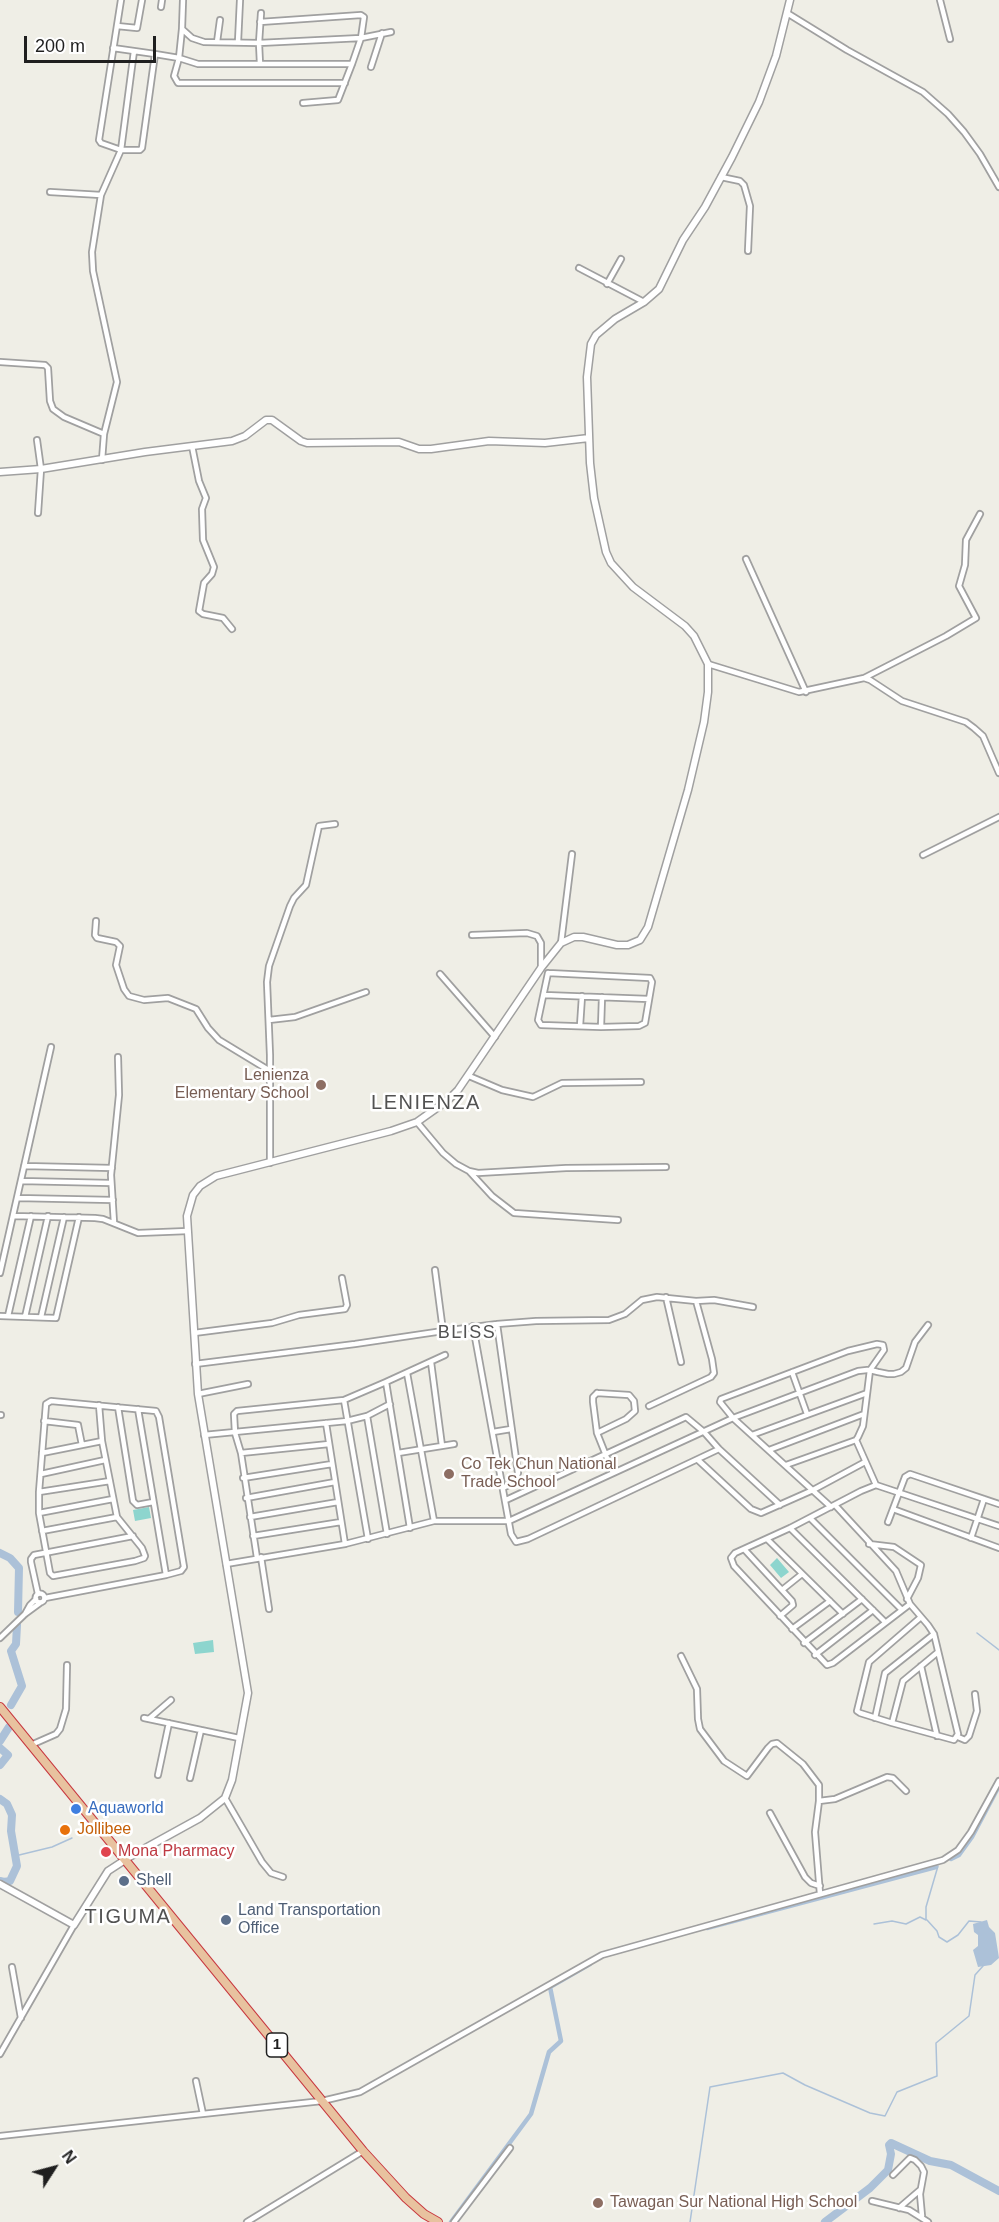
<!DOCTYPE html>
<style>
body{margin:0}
#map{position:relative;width:999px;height:2222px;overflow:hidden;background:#efeee6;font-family:Helvetica,sans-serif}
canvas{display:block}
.north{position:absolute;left:24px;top:2138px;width:60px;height:60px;-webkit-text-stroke:4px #fff;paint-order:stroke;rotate:54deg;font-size:16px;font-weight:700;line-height:24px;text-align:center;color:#1f1f1f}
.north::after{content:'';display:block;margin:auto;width:21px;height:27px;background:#1f1f1f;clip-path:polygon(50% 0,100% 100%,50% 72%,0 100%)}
.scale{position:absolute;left:24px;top:36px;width:132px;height:27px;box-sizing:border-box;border:3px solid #1f1f1f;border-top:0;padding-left:8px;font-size:18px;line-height:21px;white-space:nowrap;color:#1f1f1f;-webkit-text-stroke:4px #fff;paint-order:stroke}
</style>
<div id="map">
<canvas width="999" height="2222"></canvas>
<div class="north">N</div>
<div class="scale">200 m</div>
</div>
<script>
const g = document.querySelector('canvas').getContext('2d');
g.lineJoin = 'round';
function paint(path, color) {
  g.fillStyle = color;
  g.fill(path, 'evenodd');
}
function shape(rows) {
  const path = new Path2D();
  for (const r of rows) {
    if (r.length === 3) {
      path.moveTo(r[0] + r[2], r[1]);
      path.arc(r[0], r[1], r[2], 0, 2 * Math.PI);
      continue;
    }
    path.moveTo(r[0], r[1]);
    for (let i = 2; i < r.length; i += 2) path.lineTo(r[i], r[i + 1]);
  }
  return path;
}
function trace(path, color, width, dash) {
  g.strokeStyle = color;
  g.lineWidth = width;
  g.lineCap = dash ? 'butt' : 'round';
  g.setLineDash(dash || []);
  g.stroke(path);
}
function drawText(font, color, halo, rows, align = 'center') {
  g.font = font + ' Helvetica,sans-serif';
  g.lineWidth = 5;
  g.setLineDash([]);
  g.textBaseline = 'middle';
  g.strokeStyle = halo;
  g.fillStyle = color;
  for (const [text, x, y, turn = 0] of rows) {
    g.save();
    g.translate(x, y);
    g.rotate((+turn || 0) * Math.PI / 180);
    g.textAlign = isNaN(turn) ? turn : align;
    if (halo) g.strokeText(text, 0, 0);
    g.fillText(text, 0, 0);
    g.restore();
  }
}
const pitch = shape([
 [149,1507,151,1518,135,1521,133,1510],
 [777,1558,789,1572,781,1578,770,1565],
 [213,1640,214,1652,195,1654,193,1643]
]);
const water = shape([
 [987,1920,989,1927,995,1933,999,1958,991,1965,978,1967,973,1950,978,1946,978,1935,974,1932,973,1924]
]);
const stream = shape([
 [977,1633,999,1650],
 [15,1856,52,1847,72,1838],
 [927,1920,937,1931,939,1937,947,1942,958,1935,969,1921,981,1922],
 [874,1924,892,1921,906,1924,920,1917,926,1920,926,1907,938,1866],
 [690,2222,710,2087,783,2073,805,2085,870,2113,885,2116,897,2092,937,2076,936,2043,969,2016,975,1975,983,1966]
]);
const canal = shape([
 [951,1859,959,1855,972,1837,999,1786],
 [707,1928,936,1867],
 [451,2222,531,2114,549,2052,561,2041,550,1987,590,1964]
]);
const river = shape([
 [0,1553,10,1558,19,1568,18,1612],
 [11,1705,22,1686,11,1651,16,1644,17,1625],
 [0,1741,9,1727],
 [0,1748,8,1755,0,1765],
 [0,1799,7,1804,12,1815,11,1831,17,1866,10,1881,4,1882,0,1881],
 [825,2222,870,2188,888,2170,891,2154,889,2145,891,2143,930,2161,951,2165,999,2191]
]);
const minor = shape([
 [183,0,182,29,192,38,204,42,259,43,361,38,391,32],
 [940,0,950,39],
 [161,7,162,0],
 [787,13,847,50,923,92,948,114,964,132,980,154,999,187],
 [260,22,361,15,364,17,361,38,352,64,338,100,303,103],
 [117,26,137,28,142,0],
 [182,29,179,58,174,76,178,83,345,83],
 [217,42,220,20],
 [238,42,240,0],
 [113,48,155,54,142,148,140,150,121,150,101,143,99,140,121,0],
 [155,54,179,58,198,64,352,64],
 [260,64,259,43,261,13],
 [371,67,382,33],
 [721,177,740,181,744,185,750,206,748,251],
 [50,192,101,195],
 [579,268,644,302],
 [607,284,621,259],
 [0,362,45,365,48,368,50,401,53,409,64,417,104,434],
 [37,440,41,469,38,513],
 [192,446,199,481,206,498,202,509,203,540,214,567,212,574,204,583,199,611,203,614,223,618,232,629],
 [102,460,104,434,117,382,93,271,92,252,101,195,121,150,134,51],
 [746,559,806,692],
 [708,664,799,692,864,678,870,680,902,701,966,722,974,728,983,736,999,773],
 [864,678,946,636,976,618,959,586,965,565,966,540,980,514],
 [923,855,999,817],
 [96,921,95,935,97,938,116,942,120,946,116,965,124,989,129,996,144,1000,168,998,196,1009,208,1028,219,1040,270,1071],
 [472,935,527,933,537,936,541,943,541,968],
 [561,943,572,854],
 [548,973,650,978,652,982,645,1023,639,1026,601,1027,541,1025,538,1020,548,973],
 [440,974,495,1037],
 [544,995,649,999],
 [269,1020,295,1017,366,992],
 [580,1026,582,996],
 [601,1027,602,997],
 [469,1076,502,1090,533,1097,562,1083,641,1082],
 [417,1122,443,1153,456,1164,469,1171,478,1173,566,1168,666,1167],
 [270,1163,270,1055,267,982,269,966,290,906,294,898,306,885,319,826,335,824],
 [24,1166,112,1168],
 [469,1171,492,1196,514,1213,618,1220],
 [21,1181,111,1183],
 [17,1198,113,1200],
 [13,1216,95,1218,103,1219,138,1233,188,1231],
 [114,1223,111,1175,119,1095,118,1057],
 [0,1273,51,1047],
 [666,1297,681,1362],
 [0,1316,56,1318,79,1217],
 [8,1316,31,1216],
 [25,1317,48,1216],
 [41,1317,64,1217],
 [473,1326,511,1534,516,1542,528,1539,719,1449],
 [443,1331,497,1324],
 [194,1333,272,1323,299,1315,345,1309,347,1305,342,1278],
 [431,1362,442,1446],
 [195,1364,355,1344,443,1331,435,1270],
 [792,1372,807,1414],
 [407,1373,434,1521],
 [597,1393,629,1395,634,1401,635,1411,626,1419,597,1433,593,1402,593,1397,597,1393],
 [198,1394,248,1384],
 [344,1400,368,1539],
 [649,1406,711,1377,714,1373,712,1359,696,1301],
 [118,1407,133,1501,137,1505,153,1502],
 [138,1409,166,1575],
 [0,1415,1,1415],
 [367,1416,387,1534],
 [44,1421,78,1425],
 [326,1423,345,1544],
 [78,1425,82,1445],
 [493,1432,511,1429],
 [597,1433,613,1473],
 [204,1435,347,1421,367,1416,390,1404],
 [752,1435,867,1393],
 [856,1440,876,1485],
 [769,1450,864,1414],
 [42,1453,102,1441],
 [241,1453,329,1444],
 [398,1453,454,1444],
 [698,1460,751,1509,761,1513,813,1490,865,1462],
 [786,1465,856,1440,858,1437,863,1426,870,1370,884,1350,883,1345,877,1344,848,1351,721,1399,720,1402,733,1418,858,1371,867,1370,870,1370,878,1372,888,1374,894,1374,901,1372,906,1368,915,1342,928,1325],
 [41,1474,105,1460],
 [243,1478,332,1464],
 [503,1488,514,1482,518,1473,497,1324,536,1321,609,1320,625,1314,642,1300,657,1297,696,1301,714,1300,753,1307],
 [39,1492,110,1481],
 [246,1498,335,1482],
 [506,1500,686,1417,704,1432,719,1449,780,1505],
 [835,1505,896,1571,910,1604],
 [893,1509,999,1548],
 [39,1513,113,1499],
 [250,1517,338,1502],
 [810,1518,902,1610],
 [888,1522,905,1477,910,1474,999,1504],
 [410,1528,386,1382,445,1355],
 [790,1528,885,1622],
 [42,1531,117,1517],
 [253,1536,341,1522],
 [971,1538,984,1499],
 [767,1539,843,1614],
 [869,1544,894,1547,921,1565,918,1578,907,1599],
 [744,1549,792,1601,793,1605,780,1616],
 [261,1557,269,1609],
 [257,1558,241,1453,235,1433,234,1414,237,1411,344,1400,386,1382],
 [226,1564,345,1544,434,1521,509,1521,733,1418,831,1507],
 [782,1590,802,1574],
 [40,1598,4.5],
 [38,1594,31,1562,31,1559,34,1555,133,1536],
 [45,1598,166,1575,181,1571,184,1567,159,1417,156,1411,51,1401,46,1404,39,1492,39,1513,50,1573,53,1576,135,1561,144,1558,145,1556,142,1548,117,1517,102,1441,99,1405],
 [25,1614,30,1605,36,1599],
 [921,1617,869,1662,857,1711,860,1713,892,1723,954,1740,958,1734,934,1634,928,1625,910,1604,833,1663,827,1665,734,1566,731,1558,735,1553,790,1528,861,1491,876,1485,999,1526],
 [792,1629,830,1601],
 [0,1638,25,1614,40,1603],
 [804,1643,862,1599],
 [815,1655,873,1610],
 [681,1656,697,1689,698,1719,700,1729,724,1761,747,1776,768,1748,772,1744,777,1743,803,1764,819,1785,819,1801,815,1832,820,1894],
 [921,1666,937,1736],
 [144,1718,239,1738],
 [150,1718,171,1700],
 [875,1718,885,1673,934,1634],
 [892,1723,903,1681,938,1652],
 [958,1737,965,1740,969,1736,977,1711,975,1694],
 [31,1745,56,1734,60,1729,66,1709,67,1665],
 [158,1775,169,1723],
 [190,1778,201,1730],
 [225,1798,262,1862,271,1873,283,1877],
 [819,1801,835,1799,887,1777,893,1778,906,1791],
 [770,1813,805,1877,811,1883,820,1886],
 [12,1967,21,2018],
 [0,2054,74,1925],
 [196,2081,203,2114],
 [0,2136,322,2101,360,2092,602,1955,943,1860,958,1850,971,1832,999,1781],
 [893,2175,910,2158,915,2160,921,2166,924,2172,920,2194,922,2216],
 [872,2201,909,2210,928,2222],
 [899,2208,920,2190],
 [247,2222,363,2151],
 [454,2222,510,2148]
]);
const tertiary = shape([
 [0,472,41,469,145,452,232,441,245,436,266,420,272,420,301,441,307,443,399,442,419,449,431,449,489,441,545,443,589,438],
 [131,1856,200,1818,225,1798,232,1780,248,1693,198,1394,187,1216,193,1195,200,1186,216,1176,391,1131,417,1122,448,1100,458,1090,541,968,561,943,574,937,583,937,617,945,628,945,640,940,648,927,688,790,704,722,708,692,708,664,694,636,685,626,633,587,611,563,606,552,594,498,590,463,587,377,591,344,596,335,615,319,644,302,659,289,683,240,705,207,732,157,759,102,776,56,790,0],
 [0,1884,74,1925,108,1871,128,1858]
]);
const trunk = shape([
 [0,1707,363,2151,406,2198,424,2214,438,2222]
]);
const markers = [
 [321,1085,6,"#8d6e63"],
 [449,1474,6,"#8d6e63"],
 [76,1809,6,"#3f7fe0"],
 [65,1830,6,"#e8710a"],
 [106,1852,6,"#e0444e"],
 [124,1881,6,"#5c6f8a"],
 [226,1920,6,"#5c6f8a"],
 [598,2203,6,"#8d6e63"]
];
const shields = [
 [277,2045,21]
];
const shieldNames = [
 ["1",277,2045]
];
const educationNames = [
 ["Lenienza",309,1076,"right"],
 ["Elementary School",309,1094,"right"],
 ["Co Tek Chun National",461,1465],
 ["Trade School",461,1483],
 ["Tawagan Sur National High School",610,2203]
];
const shopNames = [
 ["Aquaworld",88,1809]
];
const foodNames = [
 ["Jollibee",77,1830]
];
const healthNames = [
 ["Mona Pharmacy",118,1852]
];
const serviceNames = [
 ["Shell",136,1881],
 ["Land Transportation",238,1911],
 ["Office",238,1929]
];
const neighbourhoodNames = [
 ["BLISS",467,1333]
];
const quarterNames = [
 ["LENIENZA",426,1103],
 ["TIGUMA",128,1917]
];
paint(pitch, '#8dd5ce');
paint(water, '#acc1d8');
trace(stream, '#acc1d8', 1.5);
trace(canal, '#acc1d8', 4.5);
trace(river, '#acc1d8', 8);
trace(minor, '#a0a0a0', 8);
trace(tertiary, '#a0a0a0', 9);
trace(trunk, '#c83840', 10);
trace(minor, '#fff', 4.5);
trace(tertiary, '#fff', 6);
trace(trunk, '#e8c29f', 8);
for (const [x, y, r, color] of markers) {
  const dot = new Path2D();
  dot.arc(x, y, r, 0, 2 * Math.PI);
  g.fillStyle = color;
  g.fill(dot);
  trace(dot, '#fff', 2);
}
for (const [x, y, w] of shields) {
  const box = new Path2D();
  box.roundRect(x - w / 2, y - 12, w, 24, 4.5);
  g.fillStyle = '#fff';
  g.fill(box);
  trace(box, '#1f1f1f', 1.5);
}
drawText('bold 15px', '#1f1f1f', null, shieldNames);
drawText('16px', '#785e54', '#fff', educationNames, 'left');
drawText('16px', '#366cbe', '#fff', shopNames, 'left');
drawText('16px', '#c56008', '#fff', foodNames, 'left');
drawText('16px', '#be3a42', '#fff', healthNames, 'left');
drawText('16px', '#4e5e75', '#fff', serviceNames, 'left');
g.letterSpacing = '1.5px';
drawText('18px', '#525252', '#fff', neighbourhoodNames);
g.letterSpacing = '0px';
g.letterSpacing = '1.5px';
drawText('20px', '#525252', '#fff', quarterNames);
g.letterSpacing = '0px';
</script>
